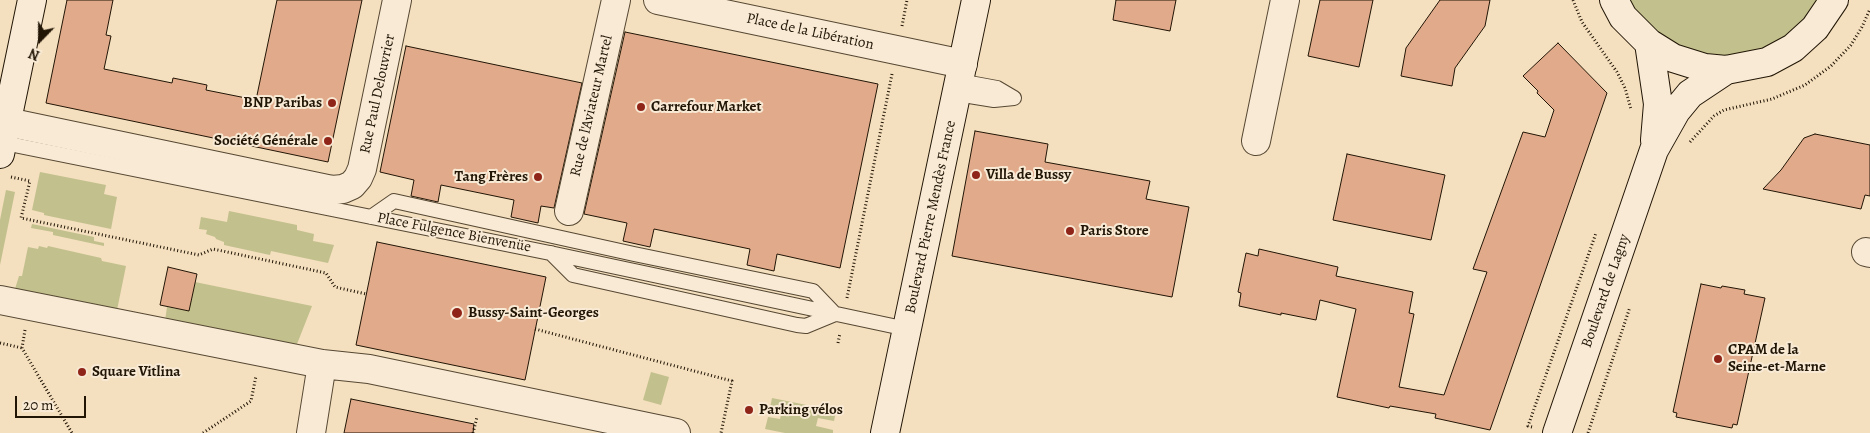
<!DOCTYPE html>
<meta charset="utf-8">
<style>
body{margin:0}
#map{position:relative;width:1870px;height:433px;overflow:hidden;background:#f4dfbe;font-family:Alegreya,serif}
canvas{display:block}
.north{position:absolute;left:15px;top:15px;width:50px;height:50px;-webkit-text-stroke:4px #f8ead5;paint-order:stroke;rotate:202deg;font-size:14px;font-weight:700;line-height:20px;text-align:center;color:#211505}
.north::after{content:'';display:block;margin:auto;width:18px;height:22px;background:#211505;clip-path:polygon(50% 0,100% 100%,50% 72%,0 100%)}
.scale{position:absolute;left:15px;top:396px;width:71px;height:22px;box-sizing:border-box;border:2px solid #211505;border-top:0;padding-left:6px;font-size:15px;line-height:18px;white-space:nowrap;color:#211505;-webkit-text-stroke:4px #f8ead5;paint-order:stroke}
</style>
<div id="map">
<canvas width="1870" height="433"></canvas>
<div class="north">N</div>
<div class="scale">20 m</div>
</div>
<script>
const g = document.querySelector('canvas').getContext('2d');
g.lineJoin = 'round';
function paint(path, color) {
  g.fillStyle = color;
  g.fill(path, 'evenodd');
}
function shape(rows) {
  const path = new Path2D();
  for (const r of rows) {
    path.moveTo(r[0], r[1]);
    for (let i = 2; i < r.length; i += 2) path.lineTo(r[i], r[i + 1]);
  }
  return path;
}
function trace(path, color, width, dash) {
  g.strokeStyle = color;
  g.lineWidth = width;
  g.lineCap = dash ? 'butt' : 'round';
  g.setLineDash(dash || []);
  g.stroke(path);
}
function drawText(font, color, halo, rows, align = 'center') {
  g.font = font + ' Alegreya,serif';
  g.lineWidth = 4;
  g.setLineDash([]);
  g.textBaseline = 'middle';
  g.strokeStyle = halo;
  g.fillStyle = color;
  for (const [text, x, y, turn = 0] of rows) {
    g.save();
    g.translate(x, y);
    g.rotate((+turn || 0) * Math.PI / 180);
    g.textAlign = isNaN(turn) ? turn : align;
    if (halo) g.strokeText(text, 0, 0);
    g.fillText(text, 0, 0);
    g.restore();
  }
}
const green = shape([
 [1628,0,1817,0,1811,11,1796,28,1778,41,1757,51,1735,55,1712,56,1690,51,1669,42,1651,29,1635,12],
 [40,172,106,185,104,194,117,197,111,229,44,215,44,213,32,210],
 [6,190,15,192,0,265,0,220],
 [229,211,297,225,297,230,314,234,313,241,334,245,328,263,271,251,270,255,224,245,224,242,216,239,215,237,206,234,207,230,199,229,201,217,227,222],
 [32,224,94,237,94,241,104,243,104,246,53,235,53,232,31,228],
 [39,246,47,248,48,246,101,258,102,261,126,266,117,310,15,289,19,276,22,276,28,247,38,249],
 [195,282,312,306,297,344,165,321,167,307,189,311],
 [651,372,669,377,661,405,643,400],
 [772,398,836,411,834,421,818,418,816,426,833,430,833,433,785,433,765,429,768,417,780,419,782,410,770,408]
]);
const building = shape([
 [67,0,113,0,106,35,111,36,104,69,172,83,173,78,207,85,206,90,256,100,277,0,362,0,328,162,46,103,67,0],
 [1116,0,1176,0,1170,31,1113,20,1116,0],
 [1320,0,1373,0,1359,67,1308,56,1320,0],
 [1440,0,1490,0,1485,26,1455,68,1452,86,1401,76,1406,48,1440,0],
 [625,32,878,84,840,268,777,254,774,271,747,265,750,249,654,229,650,247,623,241,627,223,584,214,625,32],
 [1558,43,1607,93,1490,430,1435,418,1436,414,1390,406,1389,408,1337,397,1356,309,1320,300,1316,320,1281,313,1281,315,1239,306,1241,293,1238,292,1246,253,1258,256,1259,249,1338,267,1336,276,1413,292,1409,313,1414,314,1399,387,1444,395,1487,272,1473,269,1523,132,1545,137,1554,110,1537,93,1538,91,1523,76,1558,43],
 [406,46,582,83,554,208,541,206,538,223,511,217,514,200,441,185,438,202,411,196,414,180,380,172,406,46],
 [975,131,1048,144,1045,162,1150,181,1146,199,1189,207,1172,297,952,256,975,131],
 [1815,134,1870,145,1870,196,1865,195,1861,209,1763,189,1781,170,1804,138,1815,134],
 [1347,154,1445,175,1431,240,1333,220,1347,154],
 [377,242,546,277,525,380,356,345,377,242],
 [168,267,197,274,189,311,160,305,168,267],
 [1701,284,1721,288,1722,286,1745,290,1744,294,1765,298,1737,425,1733,424,1732,428,1676,417,1677,413,1673,412,1701,284],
 [351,399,474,424,473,433,344,433,351,399]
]);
const path = shape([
 [1573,0,1582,22,1617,72,1625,88,1631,109],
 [902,26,907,0],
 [1690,142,1714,116,1724,110,1772,99,1805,85,1831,66,1851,45,1862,27,1870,9],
 [11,177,30,181,21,218,199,255,213,249,326,273,335,287,366,294],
 [847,298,892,74],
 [535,329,732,381,721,433],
 [25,330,22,348,72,433],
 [0,343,22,348],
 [838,343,840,333],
 [1532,427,1528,426,1596,233],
 [203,433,251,401,256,376],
 [473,433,477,417],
 [1588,433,1630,307]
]);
const lane = shape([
 [957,94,994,100,1014,98,997,88,959,81],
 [0,142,550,253,907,329],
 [371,217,394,201,634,254,813,291,835,314],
 [551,253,573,275,797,325,806,326,835,314]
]);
const street = shape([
 [658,0,963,64],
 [7,122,332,190,343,189,352,185,358,178,362,169,397,0],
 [1256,141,1285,0],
 [569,211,616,0],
 [1866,252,1870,253],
 [0,300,322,364,369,369,676,433],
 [311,433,322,364]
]);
const secondary = shape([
 [1614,0,1623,17,1649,43,1673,58,1705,68,1726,70,1767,62,1793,48,1815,28,1834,0],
 [1649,43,1658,104,1655,140],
 [0,154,32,0],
 [885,433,976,0],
 [1557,433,1654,150,1676,111,1690,94,1726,70]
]);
const markers = [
 [332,103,5,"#8f2418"],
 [641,107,5,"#8f2418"],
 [328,141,5,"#8f2418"],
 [976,175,5,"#8f2418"],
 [538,177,5,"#8f2418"],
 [1070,231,5,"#8f2418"],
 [457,313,6,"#8f2418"],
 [1718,359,5,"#8f2418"],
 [82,372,5,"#8f2418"],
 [749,410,5,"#8f2418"]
];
const streetNames = [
 ["Place de la Libération",810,32,12],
 ["Rue Paul Delouvrier",378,94,-78],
 ["Rue de l'Aviateur Martel",592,106,-77],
 ["Boulevard Pierre Mendès France",931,217,-78],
 ["Place Fulgence Bienvenüe",454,233,11],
 ["Boulevard de Lagny",1606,291,-71]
];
const poiNames = [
 ["BNP Paribas",322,103,"right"],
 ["Carrefour Market",651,107],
 ["Société Générale",318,141,"right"],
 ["Villa de Bussy",986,175],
 ["Tang Frères",528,177,"right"],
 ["Paris Store",1080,231],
 ["Bussy-Saint-Georges",468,313],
 ["CPAM de la",1728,350],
 ["Seine-et-Marne",1728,367],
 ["Square Vitlina",92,372],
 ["Parking vélos",759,410]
];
paint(green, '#c2c08d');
paint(building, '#e1aa8b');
trace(building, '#211505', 1);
trace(lane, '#564833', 16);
trace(street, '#564833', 30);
trace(secondary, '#211505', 30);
trace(path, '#211505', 3, [1, 2.5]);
trace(lane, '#f8ead5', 14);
trace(street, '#f8ead5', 28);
trace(secondary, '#f8ead5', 28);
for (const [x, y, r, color] of markers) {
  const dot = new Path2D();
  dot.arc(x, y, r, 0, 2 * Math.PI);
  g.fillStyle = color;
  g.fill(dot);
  trace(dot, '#f8ead5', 2);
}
drawText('15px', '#211505', '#f8ead5', streetNames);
drawText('bold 15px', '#211505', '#f8ead5', poiNames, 'left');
</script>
